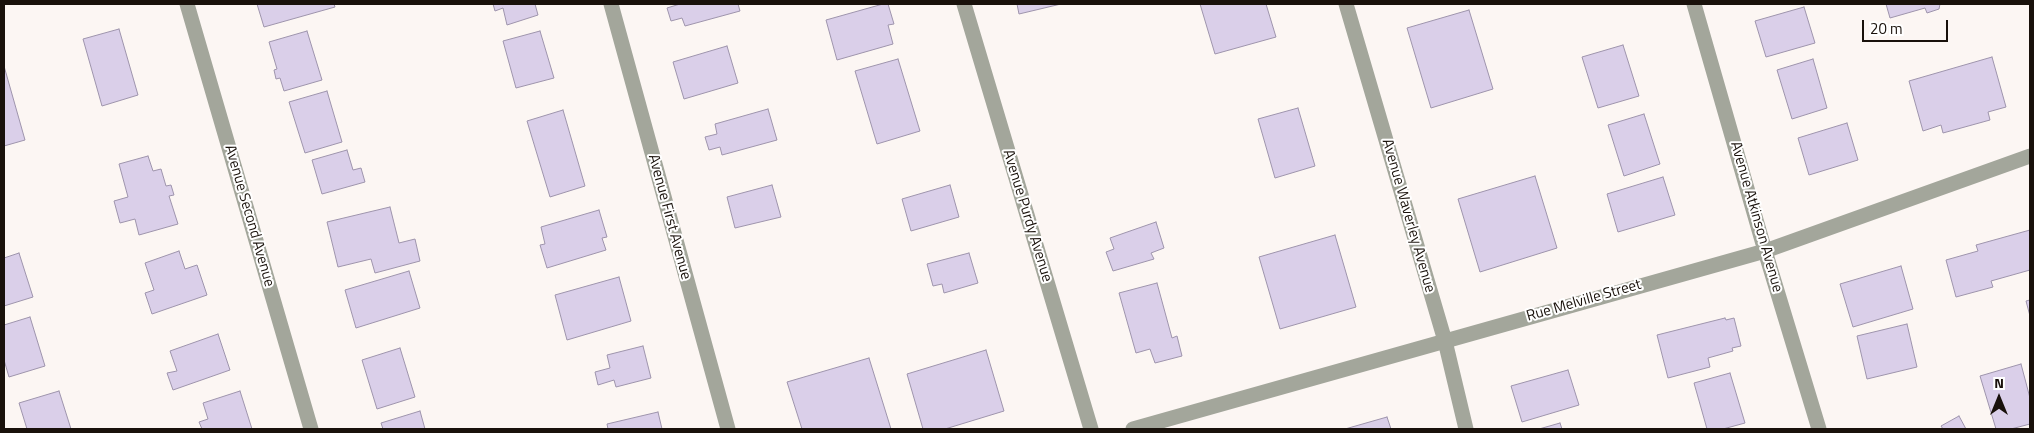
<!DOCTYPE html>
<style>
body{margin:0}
#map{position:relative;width:2034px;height:433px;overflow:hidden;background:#fcf6f3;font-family:"Titillium Web",sans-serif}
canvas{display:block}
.frame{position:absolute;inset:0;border:5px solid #19110b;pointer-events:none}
.north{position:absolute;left:1974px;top:373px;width:50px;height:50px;-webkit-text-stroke:4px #fff;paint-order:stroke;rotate:0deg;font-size:14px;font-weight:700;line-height:20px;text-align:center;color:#19110b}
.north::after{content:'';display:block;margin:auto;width:18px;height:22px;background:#19110b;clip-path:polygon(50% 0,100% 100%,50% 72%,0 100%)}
.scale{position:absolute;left:1862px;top:20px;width:86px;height:22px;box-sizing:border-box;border:2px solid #19110b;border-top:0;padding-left:6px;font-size:15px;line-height:18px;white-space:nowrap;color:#19110b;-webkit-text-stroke:4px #fff;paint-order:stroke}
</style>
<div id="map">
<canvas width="2034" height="433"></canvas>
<div class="frame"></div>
<div class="north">N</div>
<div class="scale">20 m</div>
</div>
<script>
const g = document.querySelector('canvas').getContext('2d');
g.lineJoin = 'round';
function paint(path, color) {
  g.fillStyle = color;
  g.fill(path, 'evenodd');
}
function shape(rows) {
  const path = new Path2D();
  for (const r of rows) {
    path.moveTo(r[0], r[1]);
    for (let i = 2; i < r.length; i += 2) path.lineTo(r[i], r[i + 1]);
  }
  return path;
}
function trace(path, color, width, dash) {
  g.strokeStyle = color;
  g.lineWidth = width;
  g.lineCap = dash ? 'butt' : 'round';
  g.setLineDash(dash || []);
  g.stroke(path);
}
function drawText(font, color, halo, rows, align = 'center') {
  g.font = font + ' "Titillium Web",sans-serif';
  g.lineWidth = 4;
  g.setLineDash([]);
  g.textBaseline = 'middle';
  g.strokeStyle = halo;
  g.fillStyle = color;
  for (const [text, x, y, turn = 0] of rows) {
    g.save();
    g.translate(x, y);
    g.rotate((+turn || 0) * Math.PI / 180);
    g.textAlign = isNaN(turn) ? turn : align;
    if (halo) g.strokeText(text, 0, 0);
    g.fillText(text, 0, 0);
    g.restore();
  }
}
const building = shape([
 [257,4,334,4,335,7,264,27,257,4],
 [493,4,535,4,538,15,507,25,503,8,495,11,493,4],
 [680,4,738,4,740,11,685,26,682,18,671,21,667,8,680,4],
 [883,4,888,4,894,24,888,25,893,44,837,60,826,20,883,4],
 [1017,4,1061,4,1019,14,1017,4],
 [1200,4,1266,4,1276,37,1215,54,1200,4],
 [1886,4,1940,4,1939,9,1927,13,1925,8,1890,18,1886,4],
 [1804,7,1815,43,1766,57,1755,21,1804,7],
 [1469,10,1493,89,1431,108,1407,28,1469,10],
 [119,29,138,95,102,106,83,39,119,29],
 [307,31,322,80,284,91,280,78,276,79,274,70,277,69,269,42,307,31],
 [540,31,554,78,516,88,503,41,540,31],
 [1623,45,1639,96,1598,108,1582,57,1623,45],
 [727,46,738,83,684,99,673,62,727,46],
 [1992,57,2006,107,1988,112,1990,120,1943,133,1941,125,1923,131,1909,81,1992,57],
 [898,59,920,131,877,144,855,71,898,59],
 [1813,59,1827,108,1792,119,1777,70,1813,59],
 [4,66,25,140,4,146,4,66],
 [327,91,342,142,305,153,289,102,327,91],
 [1298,108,1315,166,1275,178,1258,119,1298,108],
 [768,109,777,140,722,155,720,147,709,150,705,137,717,134,715,124,768,109],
 [563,110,585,186,550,197,527,121,563,110],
 [1644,114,1660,164,1624,176,1608,125,1644,114],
 [1847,123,1858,160,1809,175,1798,138,1847,123],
 [347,150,353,170,361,168,365,182,322,194,312,160,347,150],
 [148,156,153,171,161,169,166,186,171,185,174,195,169,196,178,224,139,235,135,219,120,223,114,201,128,197,119,164,148,156],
 [1535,176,1557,248,1480,272,1458,199,1535,176],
 [1663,177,1675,215,1618,232,1607,194,1663,177],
 [772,185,781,217,735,228,727,197,772,185],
 [950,185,959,217,911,231,902,199,950,185],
 [390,207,399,243,415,239,420,261,375,273,371,259,338,267,327,222,390,207],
 [599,210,607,237,602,238,606,250,547,268,540,245,545,244,541,227,599,210],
 [1156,222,1164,248,1151,253,1154,259,1113,271,1106,252,1114,249,1110,238,1156,222],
 [2030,230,2030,270,1991,281,1993,287,1956,297,1946,260,1978,251,1976,245,2030,230],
 [1335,235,1356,307,1280,329,1259,257,1335,235],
 [179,251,185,269,197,265,207,295,152,314,145,293,154,290,145,263,179,251],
 [19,253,33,297,4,306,4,258,19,253],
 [969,253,978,283,944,293,942,284,933,286,927,264,969,253],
 [1901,266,1913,309,1853,327,1840,284,1901,266],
 [409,271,420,308,356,328,345,290,409,271],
 [619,277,631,321,567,340,555,295,619,277],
 [1157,283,1172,338,1177,336,1182,356,1155,363,1150,349,1136,353,1119,293,1157,283],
 [2030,300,2030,316,2026,301,2030,300],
 [30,317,45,366,9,377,4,360,4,325,30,317],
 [1725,318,1726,320,1734,318,1741,346,1732,348,1733,351,1708,358,1710,367,1668,378,1657,335,1725,318],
 [1907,324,1917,367,1867,379,1857,336,1907,324],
 [218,334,230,370,173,390,167,373,177,371,170,351,218,334],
 [643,346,651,378,616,387,614,380,598,385,595,372,610,368,607,355,643,346],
 [400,348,415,397,377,409,362,360,400,348],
 [986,350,1004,411,945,429,923,429,907,374,986,350],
 [869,358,891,429,802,429,787,382,869,358],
 [2021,364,2030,398,2030,424,2011,429,1996,429,1980,376,2021,364],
 [1568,370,1579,405,1522,422,1511,386,1568,370],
 [1730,373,1745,423,1723,429,1707,429,1694,383,1730,373],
 [59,391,71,429,27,429,19,403,59,391],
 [240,391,252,429,202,429,199,422,208,419,203,403,240,391],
 [420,411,425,429,383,429,381,423,420,411],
 [658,412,662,429,608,429,607,424,658,412],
 [1959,416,1966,429,1943,429,1941,426,1959,416],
 [1387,417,1391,429,1345,429,1387,417],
 [1560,423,1562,429,1539,429,1560,423]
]);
const minor = shape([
 [187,4,311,429],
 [611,4,728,429],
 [964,4,1091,429],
 [1346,4,1445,341,1466,429],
 [1694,4,1765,251,1819,429],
 [1133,429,1765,251,2030,156]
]);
const streetNames = [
 ["Avenue Second Avenue",249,216,74],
 ["Avenue Purdy Avenue",1027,216,73],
 ["Avenue Waverley Avenue",1408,216,74],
 ["Avenue First Avenue",669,217,75],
 ["Avenue Atkinson Avenue",1756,217,74],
 ["Rue Melville Street",1584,301,-16]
];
paint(building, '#dacfe9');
trace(building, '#9e94ac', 1);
trace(minor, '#a3a69b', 15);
drawText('15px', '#19110b', '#fff', streetNames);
</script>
